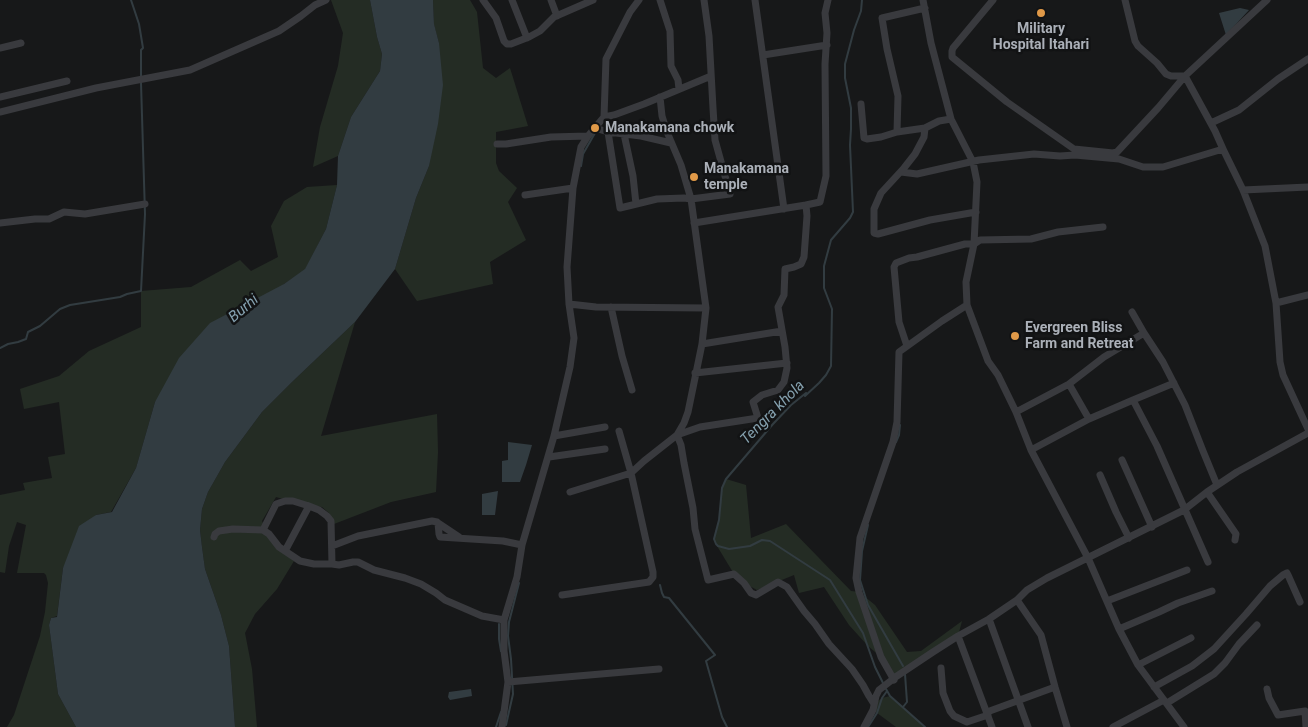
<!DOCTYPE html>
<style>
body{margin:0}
canvas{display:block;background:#171819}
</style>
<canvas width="1308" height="727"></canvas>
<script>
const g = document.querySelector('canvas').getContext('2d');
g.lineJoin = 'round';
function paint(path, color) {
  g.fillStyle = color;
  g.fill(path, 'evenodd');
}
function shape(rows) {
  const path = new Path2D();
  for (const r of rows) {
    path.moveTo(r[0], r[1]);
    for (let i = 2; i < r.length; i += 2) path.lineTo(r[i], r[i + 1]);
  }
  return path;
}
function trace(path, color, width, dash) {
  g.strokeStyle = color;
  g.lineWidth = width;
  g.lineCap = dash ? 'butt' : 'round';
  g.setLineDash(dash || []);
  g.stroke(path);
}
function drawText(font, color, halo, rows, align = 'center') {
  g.font = font + ' Roboto,sans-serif';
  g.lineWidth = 5;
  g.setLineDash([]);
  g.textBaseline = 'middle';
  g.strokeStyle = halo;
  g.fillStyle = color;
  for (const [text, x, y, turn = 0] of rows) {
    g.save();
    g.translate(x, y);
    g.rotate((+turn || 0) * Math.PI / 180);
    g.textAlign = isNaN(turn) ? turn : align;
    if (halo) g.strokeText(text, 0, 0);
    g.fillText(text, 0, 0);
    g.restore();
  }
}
const green = shape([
 [331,0,370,0,377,37,382,54,380,71,351,117,338,156,313,167,320,127,338,66,343,33],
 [433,0,470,0,477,12,483,68,496,78,510,68,528,126,496,132,496,163,499,171,517,188,508,202,526,240,490,262,493,284,417,301,395,269,416,198,429,166,439,43,434,25],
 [337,185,326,229,305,270,284,284,155,402,136,468,111,512,96,515,63,568,57,616,51,618,49,625,58,694,76,727,7,727,14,715,40,636,45,612,48,583,46,575,44,573,17,573,26,525,17,522,9,546,5,573,0,572,0,495,25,490,23,483,52,478,48,457,65,454,59,402,24,409,20,389,59,376,89,351,141,327,141,291,191,287,240,260,251,271,278,257,271,226,284,201,307,187],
 [355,322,321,436,437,414,438,452,436,492,391,502,334,524,329,513,322,507,297,503,276,497,262,521,272,542,294,561,277,589,255,614,245,633,252,669,257,727,235,727,229,646,221,615,205,569,202,547,200,530,202,509,208,492,225,462,262,412,292,382],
 [726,479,746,485,751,538,786,524,851,591,859,592,875,605,907,652,921,651,962,621,958,636,894,680,881,657,868,646,849,625,824,587,799,593,794,575,757,590,744,583,734,574,714,541,715,535,719,520,722,488],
 [890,696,925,727,896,727,873,710,874,704,882,698]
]);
const water = shape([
 [370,0,433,0,434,24,439,43,443,85,438,124,429,166,416,198,395,269,355,322,292,382,262,412,225,462,208,492,202,509,200,530,202,547,205,569,221,615,229,646,235,727,76,727,58,694,49,625,51,618,57,617,63,568,79,526,96,515,112,512,136,468,155,402,179,358,210,323,284,284,305,269,326,229,337,185,338,156,351,117,380,71,382,54,377,37],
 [1240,8,1249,10,1226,35,1219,13],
 [508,442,532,445,526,465,520,482,502,482,502,461,508,460],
 [498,491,495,515,482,515,482,494],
 [471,689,472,696,450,700,448,697,449,692]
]);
const stream = shape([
 [131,0,139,24,143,48,141,50,141,78],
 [862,0,861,11,854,30,845,64,845,78,851,108,851,129,850,145,853,212,850,218,831,240,824,266,824,288,832,309,831,366,826,375,819,383,805,396,806,393,791,405,773,424,726,479,722,488,719,520,714,539,716,544,718,546,729,549,750,546,762,540,770,541,830,580,863,633,875,667,884,685],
 [581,166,583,154,595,133],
 [0,348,8,344,18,342,26,339,28,332,40,326,60,309,70,305,120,297,127,294,141,291,145,214,141,83],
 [896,442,899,435,900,425],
 [868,525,862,551,860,580,868,605,903,666],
 [660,585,662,593,664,597,669,598,715,655,706,661,722,717,727,727],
 [499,624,499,639,501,651],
 [886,689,890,696,925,727],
 [903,707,907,702,905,674],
 [506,725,513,694,511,659,508,636,509,622,519,583],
 [496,727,501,712],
 [868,727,877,713,882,698,887,691]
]);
const street = shape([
 [483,0,496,18,504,41,507,44,511,44,529,37,540,31,554,17,593,0],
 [512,0,527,38],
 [551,0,557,16],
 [660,0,670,31,671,66,678,80,679,89],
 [755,0,784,209],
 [923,0,931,43,951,119,973,162,977,182,974,244,966,282,967,305,988,361,998,375,1016,412,1031,450,1088,558,1119,629,1138,665,1184,727],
 [1125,0,1135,41,1138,46,1157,63,1166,74,1171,76,1185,76,1267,0],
 [0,48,21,43],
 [763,55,827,45],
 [0,97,67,81],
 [660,97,662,116,667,132,681,165,691,199,706,308,702,344,688,412,684,423,677,435,681,445,684,463,693,508,695,529,708,580,734,574,744,583,751,593,756,595,778,582,787,587,804,611,815,624,829,644,852,669,863,685,869,696,874,704],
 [861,104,864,138,867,139,881,137,897,132,925,128],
 [0,112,96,88,190,70,279,31,301,16,315,5,326,0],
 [604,117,614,115,644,104,711,76],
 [951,119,939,121,925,128,924,137,915,154,904,168,881,193,874,209,874,233,878,234,930,220,976,212],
 [1211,123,1239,110,1278,79,1308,59],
 [595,128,608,132,641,136,671,143],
 [608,132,620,208,657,199,684,198,691,199,730,194,715,140,713,108,709,36,704,0],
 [897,132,898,96,887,49,882,18,925,8],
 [624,134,633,176,636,204],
 [497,144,506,144,551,137,588,136],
 [1223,149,1243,190,1265,246,1276,303,1280,362,1283,375,1308,429],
 [901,172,917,174,979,160,1034,154,1060,156,1075,155,1119,159,1143,167,1163,167,1223,149,1215,131,1185,76,1158,108,1117,152,1113,153,1074,149,1007,102,952,57,952,51,953,48,993,0],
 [1243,190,1308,187],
 [525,195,573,188],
 [0,223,35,219,49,219,64,212,85,214,145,204],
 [694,223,806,205],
 [1276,303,1308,295],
 [569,304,596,307,706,308],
 [611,307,622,356,632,390],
 [1132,312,1144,333,1163,362,1185,405,1203,451,1217,485],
 [702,344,782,331],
 [907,346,899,322,894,267,896,263,909,258,917,257,965,244,974,244,980,240,1031,239,1058,232,1103,227],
 [695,373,787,363],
 [1069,384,1089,419],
 [1133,400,1174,383],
 [1016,412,1069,384,1104,357,1144,333],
 [554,436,605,427],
 [1031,450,1089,419,1133,400,1157,446,1208,562],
 [549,457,605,449],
 [1122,460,1152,527],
 [1100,475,1116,512,1129,538],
 [570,492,631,473,644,461,677,435,700,427,758,418,753,402,762,395,778,390,784,382,787,368,785,347,778,307,784,295,785,269,794,267,801,264,804,257,807,216,806,205,820,202,826,176,825,64,827,33,825,13,828,0],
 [1207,492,1236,534,1235,540],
 [438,523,459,537],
 [263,530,276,504,285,501,293,501,309,506,319,510,327,516,331,521,332,564,339,565,353,562,358,562,374,570,405,578,421,584,436,593,445,600,482,616,504,620],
 [214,537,215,534,219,531,233,529,263,530,269,534,279,547,300,561,314,564,332,564],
 [332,546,358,536,432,521,437,522,438,523,439,534,440,537,503,541,522,545],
 [285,551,309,506],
 [562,595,649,582,653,577,653,572,631,473,619,431],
 [1017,600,1041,635,1055,687,1067,727],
 [1107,601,1187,570],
 [989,619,1028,727],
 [1119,629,1159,612,1178,603,1212,591],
 [958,636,992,727],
 [1138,665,1191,638],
 [941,668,943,693,950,711,954,716,967,722,988,715],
 [894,680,881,657,859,592,856,578,860,538,893,442,897,422,899,352,942,321,967,305],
 [508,682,659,669],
 [1154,687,1192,666,1214,649,1246,614,1270,586,1283,575,1287,573,1288,575,1300,602],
 [1267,689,1269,698,1278,715,1305,711,1306,727],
 [1167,703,1214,674,1225,663,1239,644,1257,625],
 [987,712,1055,687],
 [502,727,508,682,504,651,504,620,517,577,522,545,554,436,570,367,574,338,569,304,567,267,573,188,581,147,588,136,604,117,606,59,630,12,639,0],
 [864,727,873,710,876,696,879,690,897,676,933,652,958,636,989,619,1017,600,1027,590,1047,578,1184,510,1207,492,1237,472,1308,433],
 [1113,727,1164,700]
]);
const markers = [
 [1041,13,5,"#e09948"],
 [595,128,5,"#e09948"],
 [694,177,5,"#e09948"],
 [1015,336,5,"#e09948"]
];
const poiNames = [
 ["Military",1041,29,"center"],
 ["Hospital Itahari",1041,45,"center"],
 ["Manakamana chowk",605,128],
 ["Manakamana",704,169],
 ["temple",704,185],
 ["Evergreen Bliss",1025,328],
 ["Farm and Retreat",1025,344]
];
const waterNames = [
 ["Burhi",244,309,-40],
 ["Tengra khola",773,413,-45]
];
paint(green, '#242c24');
paint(water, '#323c41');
trace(stream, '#323c41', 2);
trace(street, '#393a3e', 7);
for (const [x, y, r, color] of markers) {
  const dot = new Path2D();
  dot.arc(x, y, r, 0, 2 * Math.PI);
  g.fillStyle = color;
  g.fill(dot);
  trace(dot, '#121314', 2);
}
drawText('bold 14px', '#abb0b8', '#121314', poiNames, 'left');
drawText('italic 15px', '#85a1af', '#121314', waterNames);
</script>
